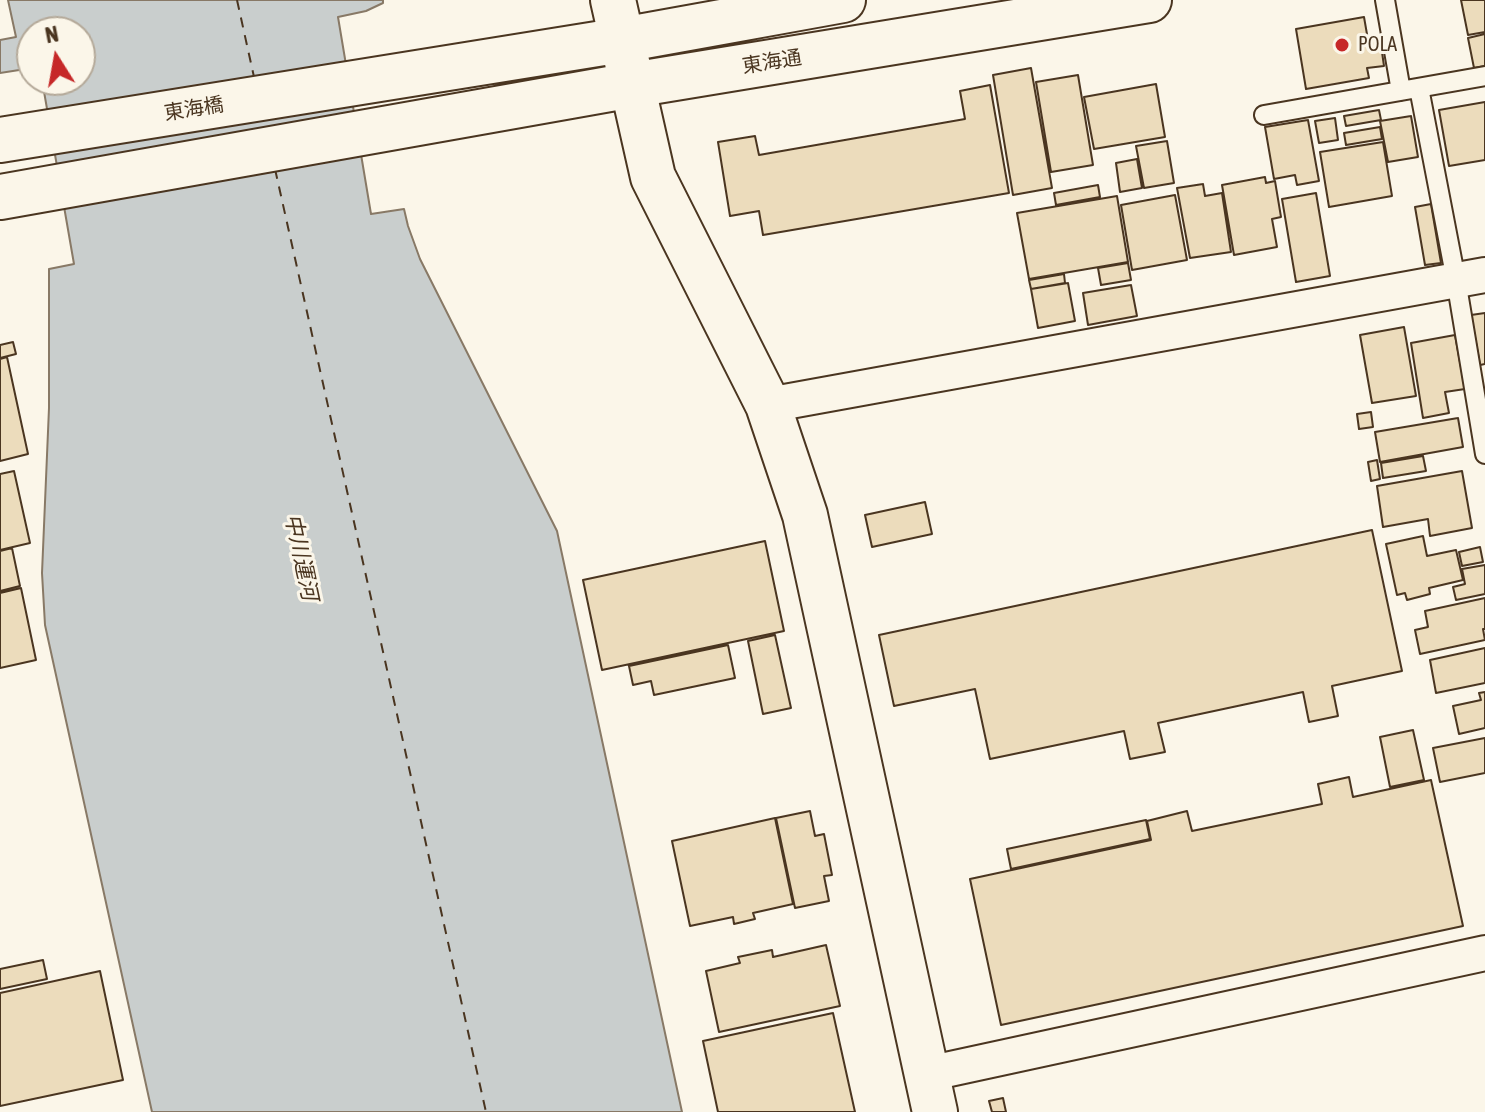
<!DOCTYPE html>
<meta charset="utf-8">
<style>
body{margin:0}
#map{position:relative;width:1485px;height:1112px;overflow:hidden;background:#fbf6e9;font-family:"Asap Condensed",sans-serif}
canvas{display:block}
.north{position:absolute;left:16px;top:16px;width:80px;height:80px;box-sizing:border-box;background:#fbf6e9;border:2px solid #b4a999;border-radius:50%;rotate:349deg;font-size:22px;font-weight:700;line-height:32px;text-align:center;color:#4a3520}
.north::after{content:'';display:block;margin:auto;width:28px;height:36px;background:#c62828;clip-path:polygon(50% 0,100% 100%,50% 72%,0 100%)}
</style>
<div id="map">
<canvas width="1485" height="1112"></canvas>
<div class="north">N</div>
</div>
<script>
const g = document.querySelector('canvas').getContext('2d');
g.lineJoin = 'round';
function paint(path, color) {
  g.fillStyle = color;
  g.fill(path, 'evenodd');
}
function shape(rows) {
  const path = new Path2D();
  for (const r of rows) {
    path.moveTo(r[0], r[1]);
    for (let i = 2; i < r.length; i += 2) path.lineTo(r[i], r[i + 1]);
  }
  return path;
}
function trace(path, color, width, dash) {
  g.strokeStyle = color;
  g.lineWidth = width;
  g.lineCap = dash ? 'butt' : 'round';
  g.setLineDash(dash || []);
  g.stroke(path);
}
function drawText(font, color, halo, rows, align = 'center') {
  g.font = font + ' "Asap Condensed","Noto Sans JP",sans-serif';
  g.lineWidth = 6;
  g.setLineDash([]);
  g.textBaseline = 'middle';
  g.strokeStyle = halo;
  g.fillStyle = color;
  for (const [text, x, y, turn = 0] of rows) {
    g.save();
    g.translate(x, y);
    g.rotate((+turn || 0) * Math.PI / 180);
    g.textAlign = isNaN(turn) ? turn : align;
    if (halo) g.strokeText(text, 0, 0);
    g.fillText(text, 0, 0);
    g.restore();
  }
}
const water = shape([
 [8,0,383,0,383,3,366,11,338,17,371,214,404,209,408,226,420,259,557,531,682,1112,152,1112,45,625,42,573,49,408,49,269,74,264,42,80,80,80,80,32,32,32,32,68,0,73,0,40,16,37,8,0]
]);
const ferry = shape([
 [237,0,254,77],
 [275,169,486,1112]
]);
const building = shape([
 [1461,0,1485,0,1485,32,1468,35,1461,0],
 [1364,17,1368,40,1380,38,1384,66,1367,68,1369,78,1306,89,1296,29,1364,17],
 [1485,34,1485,66,1474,68,1468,38,1485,34],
 [1031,68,1052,188,1013,195,993,75,1031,68],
 [1078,75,1093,165,1051,172,1036,82,1078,75],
 [1156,84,1165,137,1094,149,1084,97,1156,84],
 [990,85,1009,193,763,235,759,211,730,216,718,142,755,136,759,155,965,119,960,91,990,85],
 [1485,102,1485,160,1449,166,1439,110,1485,102],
 [1379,110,1381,120,1346,126,1344,116,1379,110],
 [1411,116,1418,157,1388,162,1380,121,1411,116],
 [1335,118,1338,140,1319,143,1315,121,1335,118],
 [1308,120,1319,181,1297,185,1295,175,1274,179,1265,127,1308,120],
 [1380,127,1382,139,1346,145,1344,133,1380,127],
 [1167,141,1174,183,1144,188,1136,146,1167,141],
 [1383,142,1392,196,1329,207,1320,152,1383,142],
 [1137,159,1142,188,1120,192,1116,163,1137,159],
 [1265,177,1266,183,1275,181,1281,217,1272,219,1277,247,1234,255,1222,185,1265,177],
 [1203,184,1205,196,1222,193,1231,252,1190,258,1177,188,1203,184],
 [1098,185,1100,197,1056,205,1054,193,1098,185],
 [1316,193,1330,276,1296,282,1282,199,1316,193],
 [1175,195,1187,260,1132,270,1121,205,1175,195],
 [1117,196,1128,262,1029,279,1017,213,1117,196],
 [1431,204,1441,263,1425,265,1415,207,1431,204],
 [1128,263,1131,280,1101,285,1098,268,1128,263],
 [1064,274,1065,283,1031,289,1029,280,1064,274],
 [1068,283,1075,321,1038,328,1031,289,1068,283],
 [1131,285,1137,316,1088,325,1083,293,1131,285],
 [1485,313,1485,364,1480,365,1471,315,1485,313],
 [1404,327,1416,396,1372,403,1360,335,1404,327],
 [1455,335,1465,389,1445,392,1449,413,1423,418,1411,343,1455,335],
 [13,342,16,354,0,358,0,345,13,342],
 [7,357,28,454,0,461,0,359,7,357],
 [1371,412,1373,427,1359,429,1357,414,1371,412],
 [1458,418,1463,447,1380,462,1375,432,1458,418],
 [1423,456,1426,471,1383,478,1381,463,1423,456],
 [1377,460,1380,479,1371,481,1368,462,1377,460],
 [14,471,30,543,0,550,0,474,14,471],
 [1462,471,1472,528,1430,536,1428,519,1383,527,1377,486,1462,471],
 [925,502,932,534,872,547,865,515,925,502],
 [1372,530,1402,671,1332,686,1338,716,1309,722,1303,692,1158,723,1165,752,1130,759,1124,731,990,759,975,689,894,706,879,635,1372,530],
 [1423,536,1427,556,1456,550,1463,580,1429,588,1430,594,1407,600,1405,593,1397,595,1386,544,1423,536],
 [765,541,784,631,602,670,583,580,765,541],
 [1480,547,1483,562,1462,566,1459,552,1480,547],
 [12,548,20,586,0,591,0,551,12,548],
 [1485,565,1485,594,1456,600,1453,587,1465,584,1462,569,1485,565],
 [21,588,36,660,0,668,0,593,21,588],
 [1485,598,1485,629,1483,629,1485,640,1420,654,1415,630,1428,627,1425,611,1485,598],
 [775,635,791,708,763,714,748,641,775,635],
 [728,645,735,678,654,695,651,681,633,685,629,666,728,645],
 [1485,648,1485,683,1436,693,1430,660,1485,648],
 [1485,692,1485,728,1459,734,1453,706,1481,700,1479,693,1485,692],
 [1413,730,1424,780,1390,787,1380,737,1413,730],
 [1485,738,1485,773,1440,782,1433,748,1485,738],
 [1349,777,1353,797,1431,780,1463,926,1001,1025,970,879,1151,840,1147,821,1187,811,1192,831,1322,804,1318,784,1349,777],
 [810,811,815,836,824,834,832,875,824,876,829,901,795,908,776,818,810,811],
 [775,818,793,904,753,913,755,919,734,924,733,917,690,926,672,841,775,818],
 [1146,820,1150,839,1011,869,1007,849,1146,820],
 [826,945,840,1006,719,1032,706,971,740,963,738,957,772,950,773,957,826,945],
 [43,960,47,979,0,989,0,969,43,960],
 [100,971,123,1080,0,1106,0,993,100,971],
 [833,1013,855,1112,718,1112,703,1041,833,1013],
 [1003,1098,1006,1112,992,1112,989,1101,1003,1098]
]);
const lane = shape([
 [1385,0,1401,91],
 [1419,88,1456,280,1485,454],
 [1264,115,1485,76]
]);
const street = shape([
 [768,405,1485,275],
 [927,1074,1485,953]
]);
const secondary = shape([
 [613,0,653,177,768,405,805,515,935,1112]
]);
const primary = shape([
 [0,140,622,40,843,0],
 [0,197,632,85,1149,0]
]);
const markers = [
 [1342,45,8,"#c62828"]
];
const poiNames = [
 ["POLA",1358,45]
];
const streetNames = [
 ["東海通",772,62,-9],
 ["東海橋",194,109,-9]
];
const waterNames = [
 ["中川運河",301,557,78]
];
paint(water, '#c9cecd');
trace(water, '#887966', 2);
trace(ferry, '#4a3520', 2, [10, 8]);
paint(building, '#ecdcbc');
trace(building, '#4a3520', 2);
trace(lane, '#4a3520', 22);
trace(street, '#4a3520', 38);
trace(secondary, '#4a3520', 48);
trace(primary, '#4a3520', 48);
trace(lane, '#fbf6e9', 18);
trace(street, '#fbf6e9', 34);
trace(secondary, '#fbf6e9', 44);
trace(primary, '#fbf6e9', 44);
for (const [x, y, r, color] of markers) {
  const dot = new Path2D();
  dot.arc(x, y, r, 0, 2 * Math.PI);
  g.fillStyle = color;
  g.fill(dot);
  trace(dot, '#fbf6e9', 3);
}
drawText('20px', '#4a3520', '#fbf6e9', poiNames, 'left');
drawText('20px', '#4a3520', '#fbf6e9', streetNames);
drawText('italic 22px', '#4a3520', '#fbf6e9', waterNames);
</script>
